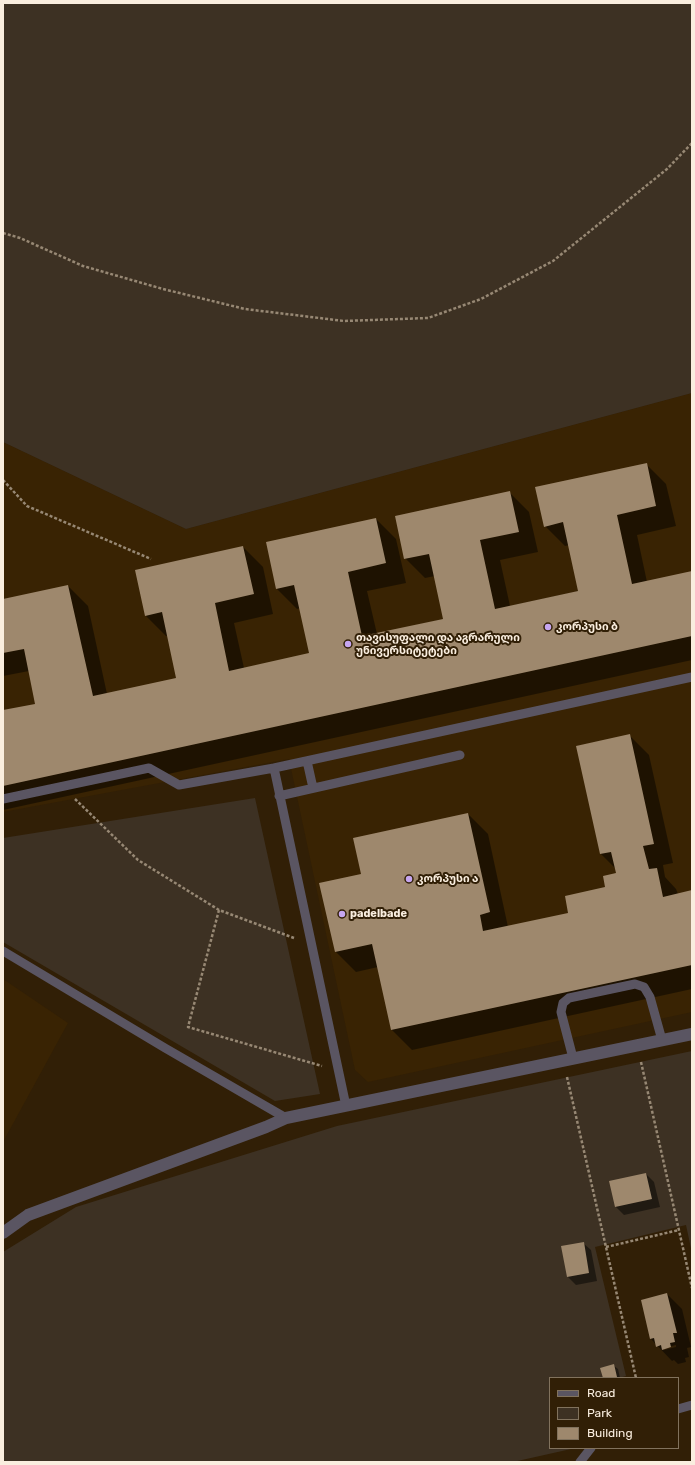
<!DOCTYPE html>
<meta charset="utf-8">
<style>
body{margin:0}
#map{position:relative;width:695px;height:1465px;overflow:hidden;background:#311f06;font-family:Rubik,sans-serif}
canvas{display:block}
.frame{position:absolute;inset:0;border:4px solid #faeedf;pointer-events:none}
.legend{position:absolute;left:549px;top:1377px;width:130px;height:72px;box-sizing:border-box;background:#311f06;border:1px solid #81725d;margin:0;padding:5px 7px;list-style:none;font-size:12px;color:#faeedf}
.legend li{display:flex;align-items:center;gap:8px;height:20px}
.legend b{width:20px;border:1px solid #81725d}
</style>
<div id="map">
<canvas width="695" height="1465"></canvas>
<div class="frame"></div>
<ul class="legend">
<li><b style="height:5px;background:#5a5562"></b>Road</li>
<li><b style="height:11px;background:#3d3123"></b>Park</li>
<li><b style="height:11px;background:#9e886d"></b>Building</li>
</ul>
</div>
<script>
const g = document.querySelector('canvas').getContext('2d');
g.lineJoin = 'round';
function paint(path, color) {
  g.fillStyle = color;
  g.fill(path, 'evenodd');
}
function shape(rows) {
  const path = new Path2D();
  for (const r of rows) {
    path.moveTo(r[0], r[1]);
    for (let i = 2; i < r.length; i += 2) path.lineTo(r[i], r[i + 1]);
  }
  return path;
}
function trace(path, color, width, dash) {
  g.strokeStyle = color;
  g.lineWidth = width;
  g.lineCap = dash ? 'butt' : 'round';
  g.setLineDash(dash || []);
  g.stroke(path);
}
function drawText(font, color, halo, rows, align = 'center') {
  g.font = font + ' Rubik,"Noto Sans Georgian",sans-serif';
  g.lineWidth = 4;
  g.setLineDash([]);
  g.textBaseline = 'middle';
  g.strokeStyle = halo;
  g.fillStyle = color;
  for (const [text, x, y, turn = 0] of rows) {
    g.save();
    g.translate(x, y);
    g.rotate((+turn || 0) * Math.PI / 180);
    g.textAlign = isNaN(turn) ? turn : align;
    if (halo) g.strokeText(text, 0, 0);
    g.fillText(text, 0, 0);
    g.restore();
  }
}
const built = shape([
 [692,393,692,1012,368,1082,355,1070,289,759,3,812,3,442,186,529],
 [3,979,68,1023,3,1142]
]);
const green = shape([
 [3,3,692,3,692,393,186,529,3,442],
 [255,798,320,1094,275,1101,3,942,3,838],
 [692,1051,692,1253,686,1225,595,1247,626,1376,619,1378,550,1378,550,1448,571,1448,571,1449,513,1462,3,1462,3,1252,76,1207,337,1126]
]);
const shadow = shape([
 [646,464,666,484,676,526,637,535,647,582,692,572,692,660,3,810,3,711,36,705,29,671,3,676,3,600,68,586,88,606,107,694,177,679,168,635,166,636,146,616,243,547,263,567,273,614,234,623,244,668,310,654,300,608,297,609,277,589,376,519,396,539,406,583,367,591,377,634,444,619,435,576,425,578,405,558,509,492,529,512,538,552,500,560,510,606,579,591,569,545,565,546,545,526],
 [629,735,649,755,673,863,663,865,665,877,676,889,678,894,692,891,692,989,412,1050,392,1030,378,967,356,972,336,952,362,874,468,814,488,834,508,927,570,914,606,887,617,874,616,869,601,854,578,746],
 [646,1174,654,1182,660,1207,624,1215,616,1207,610,1182],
 [583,1243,591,1250,597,1281,576,1285,568,1277,562,1247],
 [667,1294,682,1309,691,1347,687,1348,689,1357,685,1358,686,1362,678,1364,674,1360,672,1361,651,1339],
 [676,1345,676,1347,664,1350,663,1348],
 [614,1366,618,1369,620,1378,604,1378,601,1368]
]);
const building = shape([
 [647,463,656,506,617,515,632,584,692,571,692,636,3,786,3,710,35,704,24,649,3,653,3,599,68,585,93,696,176,678,162,612,145,616,135,570,243,546,254,594,215,603,229,671,309,653,294,585,276,589,266,542,376,518,386,563,348,572,362,636,443,619,429,554,404,559,395,516,510,491,519,532,480,540,495,609,578,591,563,522,544,527,535,487],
 [630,734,654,844,643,846,649,869,657,868,663,897,692,890,692,965,391,1030,372,944,335,952,319,883,361,874,353,838,468,813,490,912,480,915,483,931,568,913,565,896,605,887,603,876,616,873,611,852,600,854,576,746],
 [646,1173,652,1199,615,1207,609,1181],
 [584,1242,589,1273,567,1277,561,1246],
 [667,1293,677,1333,673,1333,675,1342,670,1343,671,1347,662,1350,661,1345,656,1347,654,1338,650,1339,641,1300],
 [614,1364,617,1377,603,1378,600,1368]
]);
const path = shape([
 [3,233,20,238,83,266,163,289,245,309,344,321,428,318,481,299,553,261,667,169,692,143],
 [3,480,27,506,151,559],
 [75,799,138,860,219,910,294,938],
 [219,910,188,1027,322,1066],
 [641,1062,692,1288],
 [567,1077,636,1378],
 [606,1247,679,1230]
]);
const lane = shape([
 [307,761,313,788],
 [279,796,460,755],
 [3,799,149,768,179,785,274,768],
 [3,951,165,1048,286,1118],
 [573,1058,561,1012,563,1003,569,998,635,984,644,987,650,997,662,1040],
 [346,1106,274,768,692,677],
 [678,1409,692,1405],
 [580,1462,591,1448]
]);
const street = shape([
 [3,1233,28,1215,266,1127,286,1118,692,1034]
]);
const markers = [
 [548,627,4,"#c6a6f0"],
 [348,644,4,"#c6a6f0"],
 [409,879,4,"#c6a6f0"],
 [342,914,4,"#c6a6f0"]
];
const poiNames = [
 ["კორპუსი ბ",556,627],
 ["თავისუფალი და აგრარული",356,638],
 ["უნივერსიტეტები",356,651],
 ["კორპუსი ა",417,879],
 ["padelbade",350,914]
];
paint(built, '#392303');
paint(green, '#3d3123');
paint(shadow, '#0007');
paint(building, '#9e886d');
trace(path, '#978874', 2.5, [3, 2]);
trace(lane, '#5a5562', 9);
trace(street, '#5a5562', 12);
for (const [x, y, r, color] of markers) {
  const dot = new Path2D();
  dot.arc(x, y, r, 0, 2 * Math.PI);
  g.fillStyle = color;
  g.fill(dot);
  trace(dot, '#311f06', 1.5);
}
drawText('bold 11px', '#faeedf', '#311f06', poiNames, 'left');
</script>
